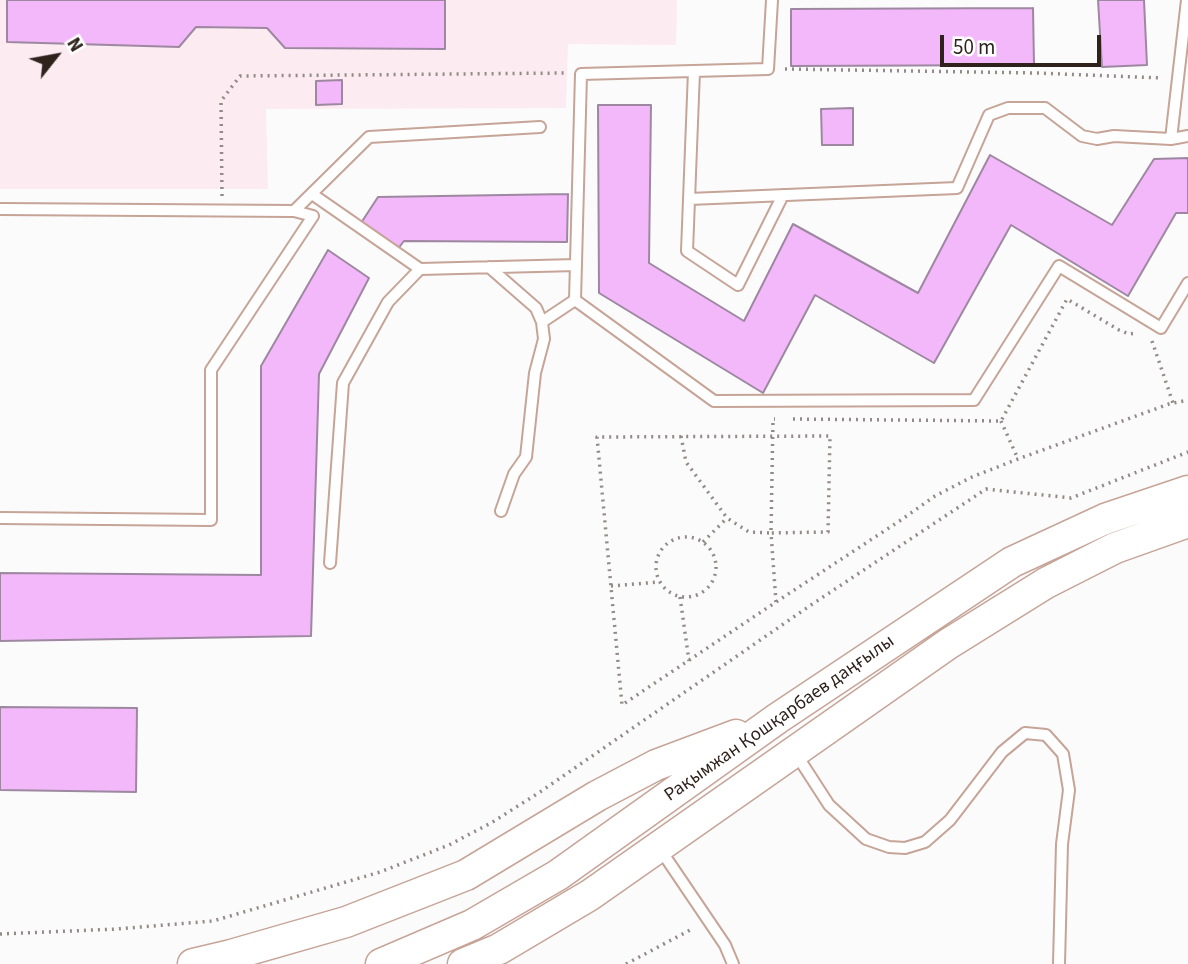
<!DOCTYPE html>
<meta charset="utf-8">
<style>
body{margin:0}
#map{position:relative;width:1188px;height:964px;overflow:hidden;background:#fbfbfb;font-family:"Source Sans 3",sans-serif}
canvas{display:block}
.north{position:absolute;left:21px;top:21px;width:70px;height:70px;-webkit-text-stroke:5px #fff;paint-order:stroke;rotate:59deg;font-size:19px;font-weight:700;line-height:28px;text-align:center;color:#2f221d}
.north::after{content:'';display:block;margin:auto;width:24px;height:32px;background:#2f221d;clip-path:polygon(50% 0,100% 100%,50% 72%,0 100%)}
.scale{position:absolute;left:940px;top:35px;width:161px;height:32px;box-sizing:border-box;border:4px solid #2f221d;border-top:0;padding-left:9px;font-size:21px;line-height:24px;white-space:nowrap;color:#2f221d;-webkit-text-stroke:5px #fff;paint-order:stroke}
</style>
<div id="map">
<canvas width="1188" height="964"></canvas>
<div class="north">N</div>
<div class="scale">50 m</div>
</div>
<script>
const g = document.querySelector('canvas').getContext('2d');
g.lineJoin = 'round';
function paint(path, color) {
  g.fillStyle = color;
  g.fill(path, 'evenodd');
}
function shape(rows) {
  const path = new Path2D();
  for (const r of rows) {
    if (r.length === 3) {
      path.moveTo(r[0] + r[2], r[1]);
      path.arc(r[0], r[1], r[2], 0, 2 * Math.PI);
      continue;
    }
    path.moveTo(r[0], r[1]);
    for (let i = 2; i < r.length; i += 2) path.lineTo(r[i], r[i + 1]);
  }
  return path;
}
function trace(path, color, width, dash) {
  g.strokeStyle = color;
  g.lineWidth = width;
  g.lineCap = dash ? 'butt' : 'round';
  g.setLineDash(dash || []);
  g.stroke(path);
}
function drawText(font, color, halo, rows, align = 'center') {
  g.font = font + ' "Source Sans 3",sans-serif';
  g.lineWidth = 6;
  g.setLineDash([]);
  g.textBaseline = 'middle';
  g.strokeStyle = halo;
  g.fillStyle = color;
  for (const [text, x, y, turn = 0] of rows) {
    g.save();
    g.translate(x, y);
    g.rotate((+turn || 0) * Math.PI / 180);
    g.textAlign = isNaN(turn) ? turn : align;
    if (halo) g.strokeText(text, 0, 0);
    g.fillText(text, 0, 0);
    g.restore();
  }
}
const education = shape([
 [0,0,677,0,676,45,568,44,566,108,266,109,268,189,0,189]
]);
const building = shape([
 [7,0,445,0,445,49,285,48,267,28,196,27,179,47,7,42,7,0],
 [1098,0,1144,0,1147,65,1102,67,1098,0],
 [1033,8,1034,65,791,66,791,9,1033,8],
 [342,80,342,104,316,105,316,81,342,80],
 [598,105,651,105,649,263,744,321,793,224,918,293,990,155,1112,225,1154,159,1188,158,1188,213,1176,213,1128,296,1011,225,934,363,815,295,763,393,599,293,598,105],
 [853,108,853,145,822,145,821,109,853,108],
 [568,194,567,242,404,241,397,250,359,226,378,197,568,194],
 [328,250,369,278,319,374,311,636,0,641,0,573,261,575,261,366,328,250],
 [0,707,137,708,136,792,0,790,0,707]
]);
const path = shape([
 [785,69,1036,73,1162,78],
 [222,196,221,101,240,76,565,73],
 [1152,341,1173,403],
 [793,419,1001,421,1067,299,1119,330,1129,334,1137,333],
 [1001,421,1018,459],
 [681,436,686,462,727,518,749,532,771,533,773,419,775,419],
 [686,567,30],
 [703,542,726,519],
 [611,586,659,582],
 [680,597,689,661],
 [776,602,771,533,828,532,830,436,597,437,622,705,776,602,901,520,935,496,972,477,1018,459,1169,404,1188,400],
 [0,934,117,929,213,921,380,872,449,845,491,823,540,792,811,605,986,489,1071,498,1188,452],
 [626,964,694,928]
]);
const lane = shape([
 [694,71,687,251,738,285,783,195],
 [1171,139,1187,0],
 [312,194,420,269,576,265],
 [689,199,957,188,989,115,1008,108,1045,108,1082,136,1097,139,1114,136,1171,139,1188,136],
 [0,209,294,211,369,137,540,127],
 [489,267,536,308,542,322,544,339,535,373,526,457,514,474,501,511],
 [575,300,714,401,974,400,1059,266,1161,328,1188,283],
 [542,322,575,300,581,74,768,69,772,0],
 [0,518,211,520,211,370,313,216,294,211],
 [330,563,343,383,388,302,420,269],
 [796,754,829,805,866,839,889,847,905,848,925,842,950,820,1002,752,1025,733,1046,735,1063,754,1069,790,1062,844,1059,964],
 [660,849,725,945,733,964]
]);
const secondary = shape([
 [193,964,231,955,346,922,466,875,597,796,656,765,736,735],
 [381,964,472,925,558,875,778,718,1012,562,1105,519,1188,491],
 [463,964,499,949,590,895,948,644,1046,583,1115,548,1188,522]
]);
const streetNames = [
 ["Рақымжан Қошқарбаев даңғылы",780,719,-35]
];
paint(education, '#fcecf1');
paint(building, '#f2b8f9');
trace(building, '#9e88a1', 2);
trace(lane, '#c6a497', 14);
trace(secondary, '#c6a497', 33);
trace(path, '#918a88', 3.5, [2, 5]);
trace(lane, '#fff', 10);
trace(secondary, '#fff', 30);
drawText('19px', '#2f221d', '#fff', streetNames);
</script>
